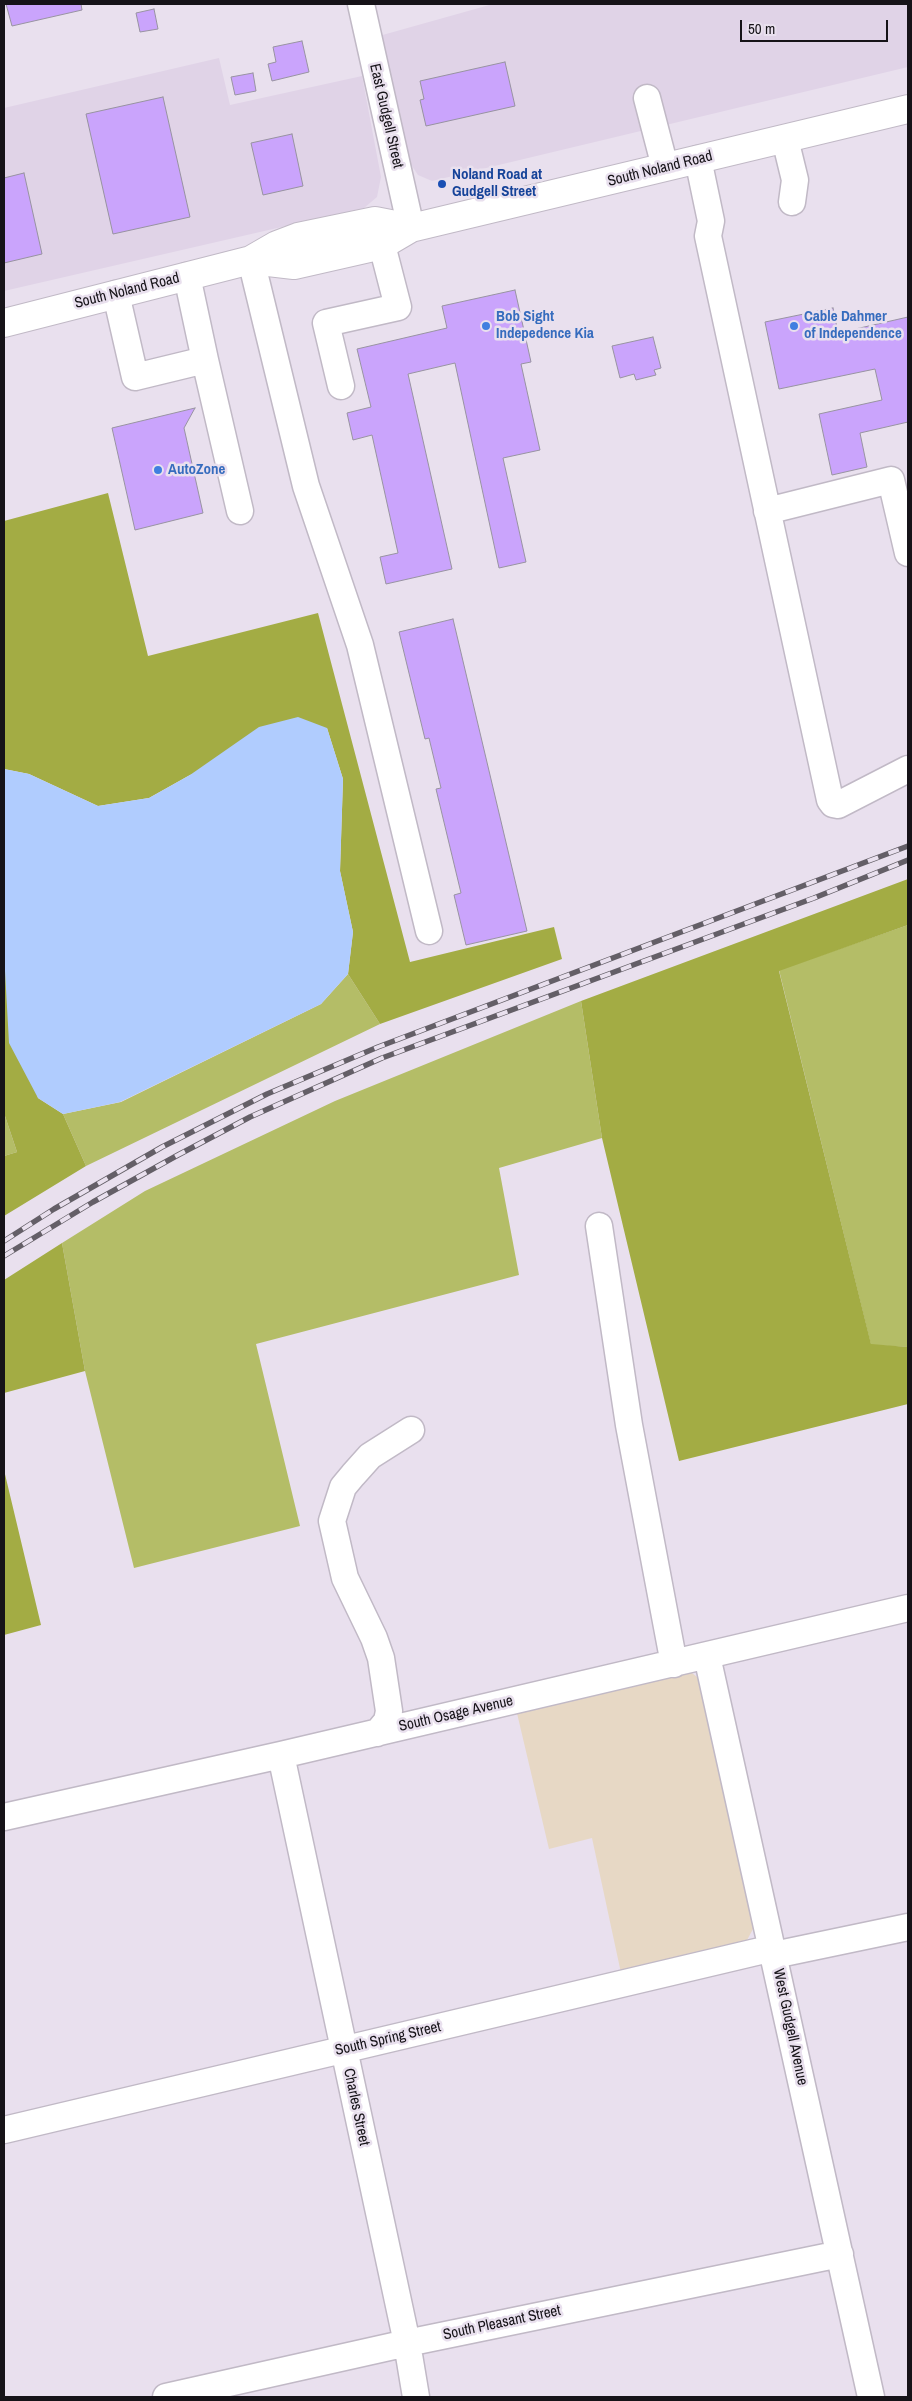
<!DOCTYPE html>
<style>
body{margin:0}
#map{position:relative;width:912px;height:2401px;overflow:hidden;background:#e9e0ee;font-family:"Archivo Narrow",sans-serif}
canvas{display:block}
.frame{position:absolute;inset:0;border:5px solid #161318;pointer-events:none}
.scale{position:absolute;left:740px;top:20px;width:148px;height:22px;box-sizing:border-box;border:2px solid #161318;border-top:0;padding-left:6px;font-size:15px;line-height:18px;white-space:nowrap;color:#161318;-webkit-text-stroke:4px #e9e0ee;paint-order:stroke}
</style>
<div id="map">
<canvas width="912" height="2401"></canvas>
<div class="frame"></div>
<div class="scale">50 m</div>
</div>
<script>
const g = document.querySelector('canvas').getContext('2d');
g.lineJoin = 'round';
function paint(path, color) {
  g.fillStyle = color;
  g.fill(path, 'evenodd');
}
function shape(rows) {
  const path = new Path2D();
  for (const r of rows) {
    path.moveTo(r[0], r[1]);
    for (let i = 2; i < r.length; i += 2) path.lineTo(r[i], r[i + 1]);
  }
  return path;
}
function trace(path, color, width, dash) {
  g.strokeStyle = color;
  g.lineWidth = width;
  g.lineCap = dash ? 'butt' : 'round';
  g.setLineDash(dash || []);
  g.stroke(path);
}
function drawText(font, color, halo, rows, align = 'center') {
  g.font = font + ' "Archivo Narrow",sans-serif';
  g.lineWidth = 5;
  g.setLineDash([]);
  g.textBaseline = 'middle';
  g.strokeStyle = halo;
  g.fillStyle = color;
  for (const [text, x, y, turn = 0] of rows) {
    g.save();
    g.translate(x, y);
    g.rotate((+turn || 0) * Math.PI / 180);
    g.textAlign = isNaN(turn) ? turn : align;
    if (halo) g.strokeText(text, 0, 0);
    g.fillText(text, 0, 0);
    g.restore();
  }
}
const built = shape([
 [493,4,908,4,908,67,432,181,418,175,408,160,379,36],
 [219,58,230,105,362,76,381,177,377,197,364,208,4,291,4,108]
]);
const industrial = shape([
 [676,1673,692,1673,702,1681,754,1906,753,1929,746,1942,621,1973,592,1838,549,1849,516,1709]
]);
const green = shape([
 [908,925,908,1347,871,1345,779,970],
 [348,974,380,1024,86,1166,63,1114,121,1102,321,1004],
 [581,1001,602,1138,499,1168,519,1275,256,1344,300,1526,134,1568,85,1371,62,1243,145,1191,335,1101],
 [4,1113,17,1152,4,1156]
]);
const forest = shape([
 [108,493,148,656,318,613,410,962,554,927,562,959,380,1024,348,974,353,932,340,871,343,779,327,728,190,775,149,798,98,806,29,774,4,769,4,521],
 [908,879,908,925,779,971,871,1344,908,1347,908,1404,679,1461,602,1138,581,1001],
 [4,953,38,1098,63,1114,86,1166,4,1216,4,1156,17,1152,4,1113],
 [62,1243,85,1371,4,1393,4,1280],
 [4,1470,41,1625,4,1635]
]);
const water = shape([
 [298,717,327,728,343,779,340,871,353,932,348,974,321,1004,120,1102,63,1114,38,1098,9,1043,4,953,4,769,29,774,98,806,149,798,190,775,259,727]
]);
const building = shape([
 [6,4,81,4,82,10,12,26,6,4],
 [154,9,158,29,140,32,136,13,154,9],
 [302,41,309,72,272,81,268,64,276,62,273,47,302,41],
 [505,62,515,106,426,126,420,100,424,99,420,81,505,62],
 [253,73,256,91,235,95,231,77,253,73],
 [163,97,190,217,113,234,86,114,163,97],
 [292,134,303,186,263,195,251,143,292,134],
 [24,173,42,254,4,263,4,178,24,173],
 [515,290,531,362,521,364,540,450,503,458,526,562,499,568,455,363,408,374,452,569,386,584,380,557,398,553,372,435,353,440,347,413,371,407,357,349,447,328,442,306,515,290],
 [833,308,838,333,908,317,908,422,860,433,867,467,832,475,819,414,882,400,875,369,779,389,765,322,833,308],
 [653,337,661,368,654,370,656,375,636,380,634,374,620,378,612,346,653,337],
 [195,408,184,428,203,513,135,530,112,428,195,408],
 [453,619,527,931,466,945,454,895,461,893,436,789,441,788,429,738,425,739,399,632,453,619]
]);
const minor = shape([
 [361,4,411,228],
 [647,98,665,167],
 [785,139,795,180,792,202],
 [698,159,711,221,708,236,830,800,833,804,838,805,908,769],
 [251,260,306,486,360,645,429,931],
 [116,294,135,377,205,360,187,276],
 [205,360,240,511],
 [341,386,326,323,398,307,382,245],
 [767,511,891,480,908,553],
 [599,1226,629,1425,674,1664],
 [707,1656,871,2397],
 [377,1733,387,1721,389,1711,381,1658,374,1638,345,1578,332,1521,343,1487,353,1475,370,1456,411,1430],
 [281,1755,407,2343,416,2397],
 [4,1817,281,1755,908,1608],
 [774,1955,908,1927],
 [4,2130,773,1948],
 [166,2397,407,2343,840,2254]
]);
const major = shape([
 [251,260,294,265,382,245,411,228,908,109],
 [4,323,251,260,277,245,298,237,375,221,411,228]
]);
const rail = shape([
 [4,1241,54,1209,162,1147,267,1094,378,1047,908,846],
 [4,1256,93,1202,178,1155,250,1117,382,1058,814,898,908,860]
]);
const markers = [
 [442,184,5,"#1a4fb4"],
 [486,326,5,"#3f7fe0"],
 [794,326,5,"#3f7fe0"],
 [158,470,5,"#3f7fe0"]
];
const streetNames = [
 ["East Gudgell Street",386,116,77],
 ["South Noland Road",660,169,-14],
 ["South Noland Road",127,291,-14],
 ["South Osage Avenue",456,1714,-13],
 ["West Gudgell Avenue",790,2027,78],
 ["South Spring Street",388,2039,-13],
 ["Charles Street",356,2107,78],
 ["South Pleasant Street",502,2323,-12]
];
const transitNames = [
 ["Noland Road at",452,175],
 ["Gudgell Street",452,192]
];
const shopNames = [
 ["Bob Sight",496,317],
 ["Indepedence Kia",496,334],
 ["Cable Dahmer",804,317],
 ["of Independence",804,334],
 ["AutoZone",168,470]
];
paint(built, '#e0d3e7');
paint(industrial, '#e7d8c5');
paint(green, '#b4bd67');
paint(forest, '#a3ac44');
paint(water, '#b0ccfe');
paint(building, '#caa4fc');
trace(building, '#9893a1', 1);
trace(minor, '#c1b9c6', 29);
trace(major, '#c1b9c6', 30);
trace(minor, '#fff', 26);
trace(major, '#fff', 28);
trace(rail, '#645f67', 5.5);
trace(rail, '#e9e0ee', 4, [11]);
for (const [x, y, r, color] of markers) {
  const dot = new Path2D();
  dot.arc(x, y, r, 0, 2 * Math.PI);
  g.fillStyle = color;
  g.fill(dot);
  trace(dot, '#e9e0ee', 2);
}
drawText('15px', '#161318', '#e9e0ee', streetNames);
drawText('bold 15px', '#164399', '#e9e0ee', transitNames, 'left');
drawText('bold 15px', '#366cbe', '#e9e0ee', shopNames, 'left');
</script>
